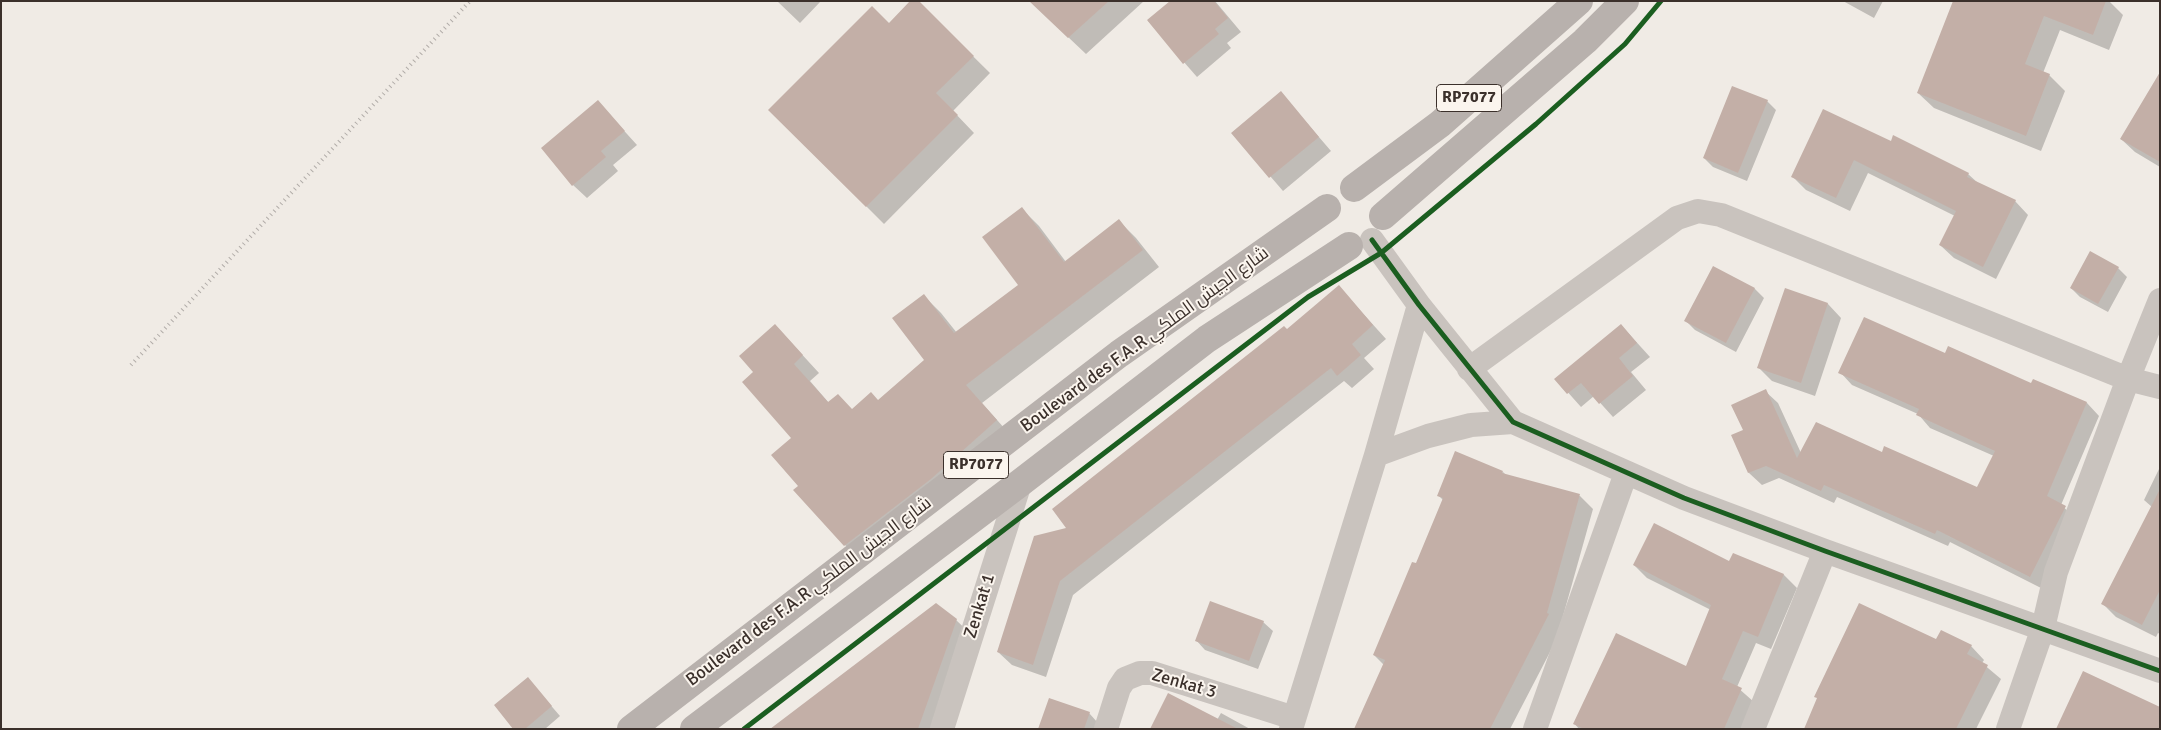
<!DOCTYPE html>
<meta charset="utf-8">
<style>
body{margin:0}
#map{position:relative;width:2161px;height:730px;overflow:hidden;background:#f0ebe5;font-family:Signika,sans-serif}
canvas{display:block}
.frame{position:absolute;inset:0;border:2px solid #3b302b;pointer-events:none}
</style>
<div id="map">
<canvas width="2161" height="730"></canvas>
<div class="frame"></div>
</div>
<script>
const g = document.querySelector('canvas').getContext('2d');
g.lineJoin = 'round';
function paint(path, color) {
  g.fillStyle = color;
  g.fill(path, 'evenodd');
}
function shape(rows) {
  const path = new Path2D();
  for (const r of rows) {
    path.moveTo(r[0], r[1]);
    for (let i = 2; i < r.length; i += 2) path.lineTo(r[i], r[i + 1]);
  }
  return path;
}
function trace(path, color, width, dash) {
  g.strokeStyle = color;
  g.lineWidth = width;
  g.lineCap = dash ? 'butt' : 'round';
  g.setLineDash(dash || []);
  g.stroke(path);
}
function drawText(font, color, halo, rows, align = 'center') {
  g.font = font + ' Signika,Cairo,sans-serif';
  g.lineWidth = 4;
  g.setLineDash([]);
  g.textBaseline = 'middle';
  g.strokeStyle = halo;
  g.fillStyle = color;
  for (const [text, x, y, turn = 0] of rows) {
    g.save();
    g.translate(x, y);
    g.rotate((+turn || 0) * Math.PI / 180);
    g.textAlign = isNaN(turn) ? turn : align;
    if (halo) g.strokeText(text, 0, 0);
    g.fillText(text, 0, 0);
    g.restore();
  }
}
const shadow = shape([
 [777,1,821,1,800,23],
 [917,1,990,73,953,111,974,133,884,224,770,110,889,25],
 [1030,1,1144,1,1086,54],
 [1172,1,1215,1,1241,32,1227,43,1231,48,1197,77,1148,21],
 [1843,1,1883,1,1874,18],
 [1976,1,2109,1,2123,15,2109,50,2060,30,2043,73,2049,75,2065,91,2041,151,1934,108,1918,93],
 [2160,75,2160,167,2135,152,2121,139],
 [1281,93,1331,151,1283,191,1233,133],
 [1767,101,1776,110,1747,181,1713,167,1704,158],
 [598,102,637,145,613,165,618,171,587,198,573,185],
 [1891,143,1968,174,1978,183,2015,201,2028,215,1996,279,1954,258,1940,245,1955,216,1868,173,1850,211,1806,190,1793,177],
 [1022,209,1039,226,1066,262,1119,221,1136,238,1159,267,982,403,1013,438,862,562,845,545,800,486,793,438,754,372,775,325,819,373,810,381,829,403,853,410,878,402,926,360,924,296,941,313,957,333,1020,285],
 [1714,268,1755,289,1764,298,1736,352,1695,330,1686,321],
 [2118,268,2127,277,2108,312,2080,297,2071,288],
 [1339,287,1386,339,1364,358,1374,369,1352,388,1344,381,1073,595,1046,677,1012,665,998,652,1068,529,1287,331],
 [1785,290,1828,304,1841,318,1815,396,1772,381,1759,368],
 [1621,325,1650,357,1631,372,1646,390,1613,417,1594,396,1581,407,1556,379],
 [1945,354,2032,385,2034,381,2087,403,2099,416,2061,505,2078,520,2043,589,1950,542,1948,546,1837,497,1834,503,1779,478,1762,485,1749,473,1733,436,1744,431,1765,391,1778,403,1801,453,1882,454,1977,488,1994,456,1930,428,1918,414,1852,385,1840,372],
 [2160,467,2160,634,2158,633,2156,637,2116,617,2103,604,2152,507,2144,500],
 [1503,472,1507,476,1580,496,1593,509,1560,627,1562,629,1510,729,1355,729,1384,665,1374,655,1417,565,1443,500,1439,496],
 [1730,563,1784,575,1797,588,1771,649,1756,643,1737,687,1754,702,1743,729,1579,729,1574,723,1686,668,1711,610,1647,578,1634,565],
 [956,620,974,637,941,729,773,729],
 [1263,622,1273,631,1258,669,1205,650,1196,640],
 [1937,641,1971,646,1984,660,1982,663,2001,679,1976,729,1805,729],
 [528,679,560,716,545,729,515,729],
 [1089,713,1098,723,1096,729,1039,729],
 [1221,713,1250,729,1151,729,1217,720]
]);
const building = shape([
 [910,1,919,1,974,56,936,93,958,115,866,207,768,110,872,6,889,23],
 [1029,1,1109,1,1068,38],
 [1170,1,1214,1,1228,18,1215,29,1219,34,1183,64,1147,20],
 [1953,1,2106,1,2093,35,2044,16,2025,64,2050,74,2026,136,1917,93],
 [2160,72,2160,162,2120,139],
 [1732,86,1768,100,1738,173,1703,158],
 [1281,91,1319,137,1269,178,1231,133],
 [598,100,625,131,601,151,606,157,572,186,541,148],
 [1823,109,1891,141,1893,135,1969,173,1967,177,2016,200,1983,267,1939,245,1956,211,1854,160,1836,198,1791,177],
 [1022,207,1064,262,1119,219,1143,250,966,385,997,420,931,479,844,546,793,490,798,486,771,455,791,438,742,382,753,372,739,356,775,324,803,355,794,364,828,402,838,394,852,409,871,392,878,400,924,360,892,318,924,294,954,333,1018,285,982,237],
 [2090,251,2119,267,2098,304,2070,288],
 [1713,266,1755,288,1726,343,1684,321],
 [1339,285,1373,325,1352,344,1361,355,1337,376,1331,368,1060,581,1033,665,997,652,1034,536,1066,528,1052,509,1284,326,1287,329],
 [1785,288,1828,303,1801,383,1757,368],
 [1864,317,1945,353,1948,346,2031,383,2033,379,2087,402,2047,496,2066,506,2030,577,1937,530,1935,534,1824,485,1821,491,1766,466,1748,473,1731,435,1743,430,1731,405,1766,389,1797,458,1816,422,1882,452,1884,446,1977,487,1995,451,1916,415,1919,409,1838,373],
 [1621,324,1637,343,1619,358,1633,376,1599,404,1581,383,1567,394,1554,379],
 [1455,451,1503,471,1502,473,1580,494,1547,613,1549,614,1490,729,1354,729,1385,660,1373,655,1412,562,1416,563,1443,498,1437,496],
 [2160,489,2160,590,2142,625,2101,604],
 [1654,523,1729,561,1733,553,1784,574,1758,637,1743,631,1722,679,1742,688,1724,729,1584,729,1573,724,1616,633,1686,666,1711,605,1633,565],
 [1210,601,1264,621,1249,661,1195,641],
 [936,603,957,619,918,729,770,729],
 [1859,603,1936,639,1941,630,1972,645,1967,654,1988,665,1956,729,1804,729,1817,698,1814,697],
 [2083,671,2160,707,2160,729,2056,729],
 [528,677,552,706,525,729,513,729,494,705],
 [1168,693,1238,729,1150,729],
 [1049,698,1090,712,1084,729,1038,729]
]);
const minor = shape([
 [1372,240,1419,305,1513,422,1684,498,1825,551,2160,671],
 [1469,369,1677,218,1698,211,1721,215,2128,379,2160,387],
 [1376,455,1428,436,1471,425,1513,422],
 [942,729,1020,483],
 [1106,729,1119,688,1125,679,1140,673,1152,673,1294,718],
 [1291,729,1376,455,1419,305],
 [1535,729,1626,473],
 [1753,729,1825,551],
 [2008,729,2043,628,2056,572,2128,379,2160,300]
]);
const primary = shape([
 [1354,188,1440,124,1579,1],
 [1383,216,1585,41,1625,1],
 [631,729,1119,354,1327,208],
 [694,729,1020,483,1207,339,1349,246]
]);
const rail = shape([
 [131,365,470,1]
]);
const cycleway = shape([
 [1372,240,1419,305,1513,422,1684,498,1825,551,2160,671],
 [744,729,1308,297,1381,253,1536,124,1625,44,1661,1]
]);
const shields = [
 [1469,98,65],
 [976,465,65]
];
const shieldNames = [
 ["RP7077",1469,98],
 ["RP7077",976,465]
];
const streetNames = [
 ["Boulevard des F.A.R شارع الجيش الملكي",1145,340,-36],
 ["Boulevard des F.A.R شارع الجيش الملكي",809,592,-37],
 ["Zenkat 1",980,606,-73],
 ["Zenkat 3",1184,684,16]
];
paint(shadow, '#0003');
paint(building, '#c3afa7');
trace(minor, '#c9c3be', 24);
trace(primary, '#b8b1ad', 28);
trace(rail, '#b1aca8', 4, [1, 4]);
trace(cycleway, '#1b5e20', 5);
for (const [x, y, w] of shields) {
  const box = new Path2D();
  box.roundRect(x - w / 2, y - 13.5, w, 27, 4);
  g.fillStyle = '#fbf5ee';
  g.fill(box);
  trace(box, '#3b302b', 1);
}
drawText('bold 16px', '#3b302b', null, shieldNames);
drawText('18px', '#3b302b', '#fbf5ee', streetNames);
</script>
